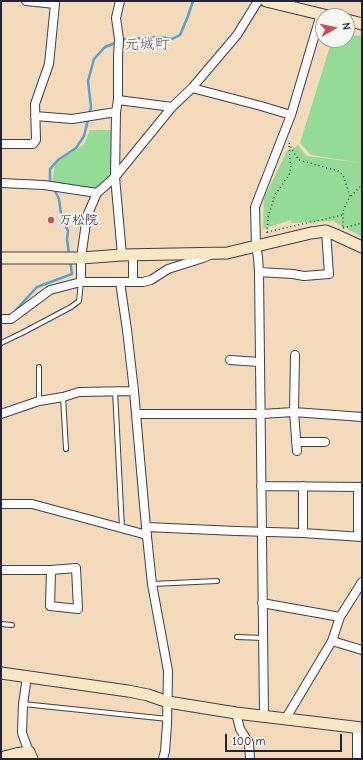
<!DOCTYPE html>
<meta charset="utf-8">
<style>
body{margin:0}
#map{position:relative;width:363px;height:760px;overflow:hidden;background:#f3dabb;font-family:"Comic Neue",sans-serif}
canvas{display:block}
.frame{position:absolute;inset:0;border:2px solid #22223b;pointer-events:none}
.north{position:absolute;left:315px;top:8px;width:40px;height:40px;box-sizing:border-box;background:#f6f6f2;border:1px solid #a1a1a9;border-radius:50%;rotate:81deg;font-size:11px;font-weight:700;line-height:16px;text-align:center;color:#22223b}
.north::after{content:'';display:block;margin:auto;width:14px;height:18px;background:#d1495b;clip-path:polygon(50% 0,100% 100%,50% 72%,0 100%)}
.scale{position:absolute;left:225px;top:734px;width:117px;height:18px;box-sizing:border-box;border:2px solid #22223b;border-top:0;padding-left:5px;font-size:12px;line-height:14px;white-space:nowrap;color:#22223b;-webkit-text-stroke:3px #f6f6f2;paint-order:stroke}
</style>
<div id="map">
<canvas width="363" height="760"></canvas>
<div class="frame"></div>
<div class="north">N</div>
<div class="scale">100 m</div>
</div>
<script>
const g = document.querySelector('canvas').getContext('2d');
g.lineJoin = 'round';
function paint(path, color) {
  g.fillStyle = color;
  g.fill(path, 'evenodd');
}
function shape(rows) {
  const path = new Path2D();
  for (const r of rows) {
    path.moveTo(r[0], r[1]);
    for (let i = 2; i < r.length; i += 2) path.lineTo(r[i], r[i + 1]);
  }
  return path;
}
function trace(path, color, width, dash) {
  g.strokeStyle = color;
  g.lineWidth = width;
  g.lineCap = dash ? 'butt' : 'round';
  g.setLineDash(dash || []);
  g.stroke(path);
}
function drawText(font, color, halo, rows, align = 'center') {
  g.font = font + ' "Comic Neue","Klee One",sans-serif';
  g.lineWidth = 4;
  g.setLineDash([]);
  g.textBaseline = 'middle';
  g.strokeStyle = halo;
  g.fillStyle = color;
  for (const [text, x, y, turn = 0] of rows) {
    g.save();
    g.translate(x, y);
    g.rotate((+turn || 0) * Math.PI / 180);
    g.textAlign = isNaN(turn) ? turn : align;
    if (halo) g.strokeText(text, 0, 0);
    g.fillText(text, 0, 0);
    g.restore();
  }
}
const green = shape([
 [347,35,362,36,362,163,311,155,300,143,332,40,347,40],
 [90,130,113,130,113,177,96,191,52,185,55,164,84,144],
 [298,145,307,156,362,163,362,237,333,221,292,223,291,220,263,229,264,198,287,151]
]);
const stream = shape([
 [52,185,50,181,50,169,58,160,76,148,84,136,91,107,88,81,94,59,105,47,125,39,161,37,172,39,180,35,188,16,193,1],
 [54,189,59,199,61,214,68,231,67,239,69,255],
 [14,312,37,287,72,274,70,260]
]);
const path = shape([
 [289,143,294,153,299,160,338,171,343,175,350,196,343,211,343,228],
 [351,196,362,185],
 [343,228,362,223],
 [267,232,343,215],
 [267,233,268,217,275,195,289,175,291,167,290,160,289,143]
]);
const lane = shape([
 [1,343,22,333,71,307,79,301,81,282],
 [39,367,39,401],
 [115,391,122,528],
 [63,397,66,449],
 [152,584,217,581],
 [1,624,12,625],
 [237,637,263,638],
 [23,704,168,719]
]);
const street = shape([
 [120,1,116,18,119,39,118,58,118,100,116,112,115,177,122,255],
 [192,88,261,106,291,115],
 [118,100,172,107],
 [35,116,72,119,116,112],
 [1,144,33,144,36,140,35,104,49,64,55,4,26,1],
 [1,183,44,185,97,193],
 [259,272,293,274,304,276,329,274,326,231],
 [81,282,81,258,87,216,97,193,115,177,172,107,192,88,237,35,258,1],
 [120,282,127,330,134,391,146,527,152,584,168,671,167,725,165,751,163,759],
 [133,282,133,255],
 [1,319,11,319,50,290,81,282,143,282,151,280,168,269,203,258,210,255],
 [295,355,294,412,297,451],
 [230,360,259,362],
 [1,414,39,401,63,397,79,392,134,391],
 [136,414,261,414,294,412,362,417],
 [296,442,325,442],
 [261,486,362,487],
 [1,504,32,504,147,535],
 [146,527,236,531,303,533,362,537],
 [358,532,358,487],
 [303,533,303,486],
 [1,570,51,570,76,568,78,609,50,606,51,570],
 [262,603,340,617],
 [332,641,362,650],
 [27,677,23,704,22,733,29,752],
 [236,713,240,729,249,743,250,759],
 [264,716,259,272,258,257,256,246,255,207,291,115,321,14],
 [286,718,332,641,340,617,362,582],
 [357,759,357,727]
]);
const secondary = shape([
 [266,1,328,16],
 [347,20,362,24],
 [1,258,81,258,122,255,227,253,311,233,326,231,336,235,362,247],
 [1,673,128,691,148,695,168,702,236,713,362,728],
 [1,758,16,754,29,752,32,759]
]);
const markers = [
 [51,220,4,"#d1495b"]
];
const poiNames = [
 ["万松院",59,220]
];
const quarterNames = [
 ["元城町",147,45]
];
paint(green, '#94dc96');
trace(stream, '#56a2cf', 2.5);
trace(lane, '#413e4e', 6);
trace(street, '#413e4e', 10);
trace(secondary, '#413e4e', 13);
trace(path, '#413e4e', 1.5, [1, 3]);
trace(lane, '#fff', 4);
trace(street, '#fff', 8);
trace(secondary, '#f9e7c3', 11);
for (const [x, y, r, color] of markers) {
  const dot = new Path2D();
  dot.arc(x, y, r, 0, 2 * Math.PI);
  g.fillStyle = color;
  g.fill(dot);
  trace(dot, '#f6f6f2', 1.5);
}
drawText('13px', '#22223b', '#f6f6f2', poiNames, 'left');
drawText('15px', '#604f50', '#f6f6f2', quarterNames);
</script>
